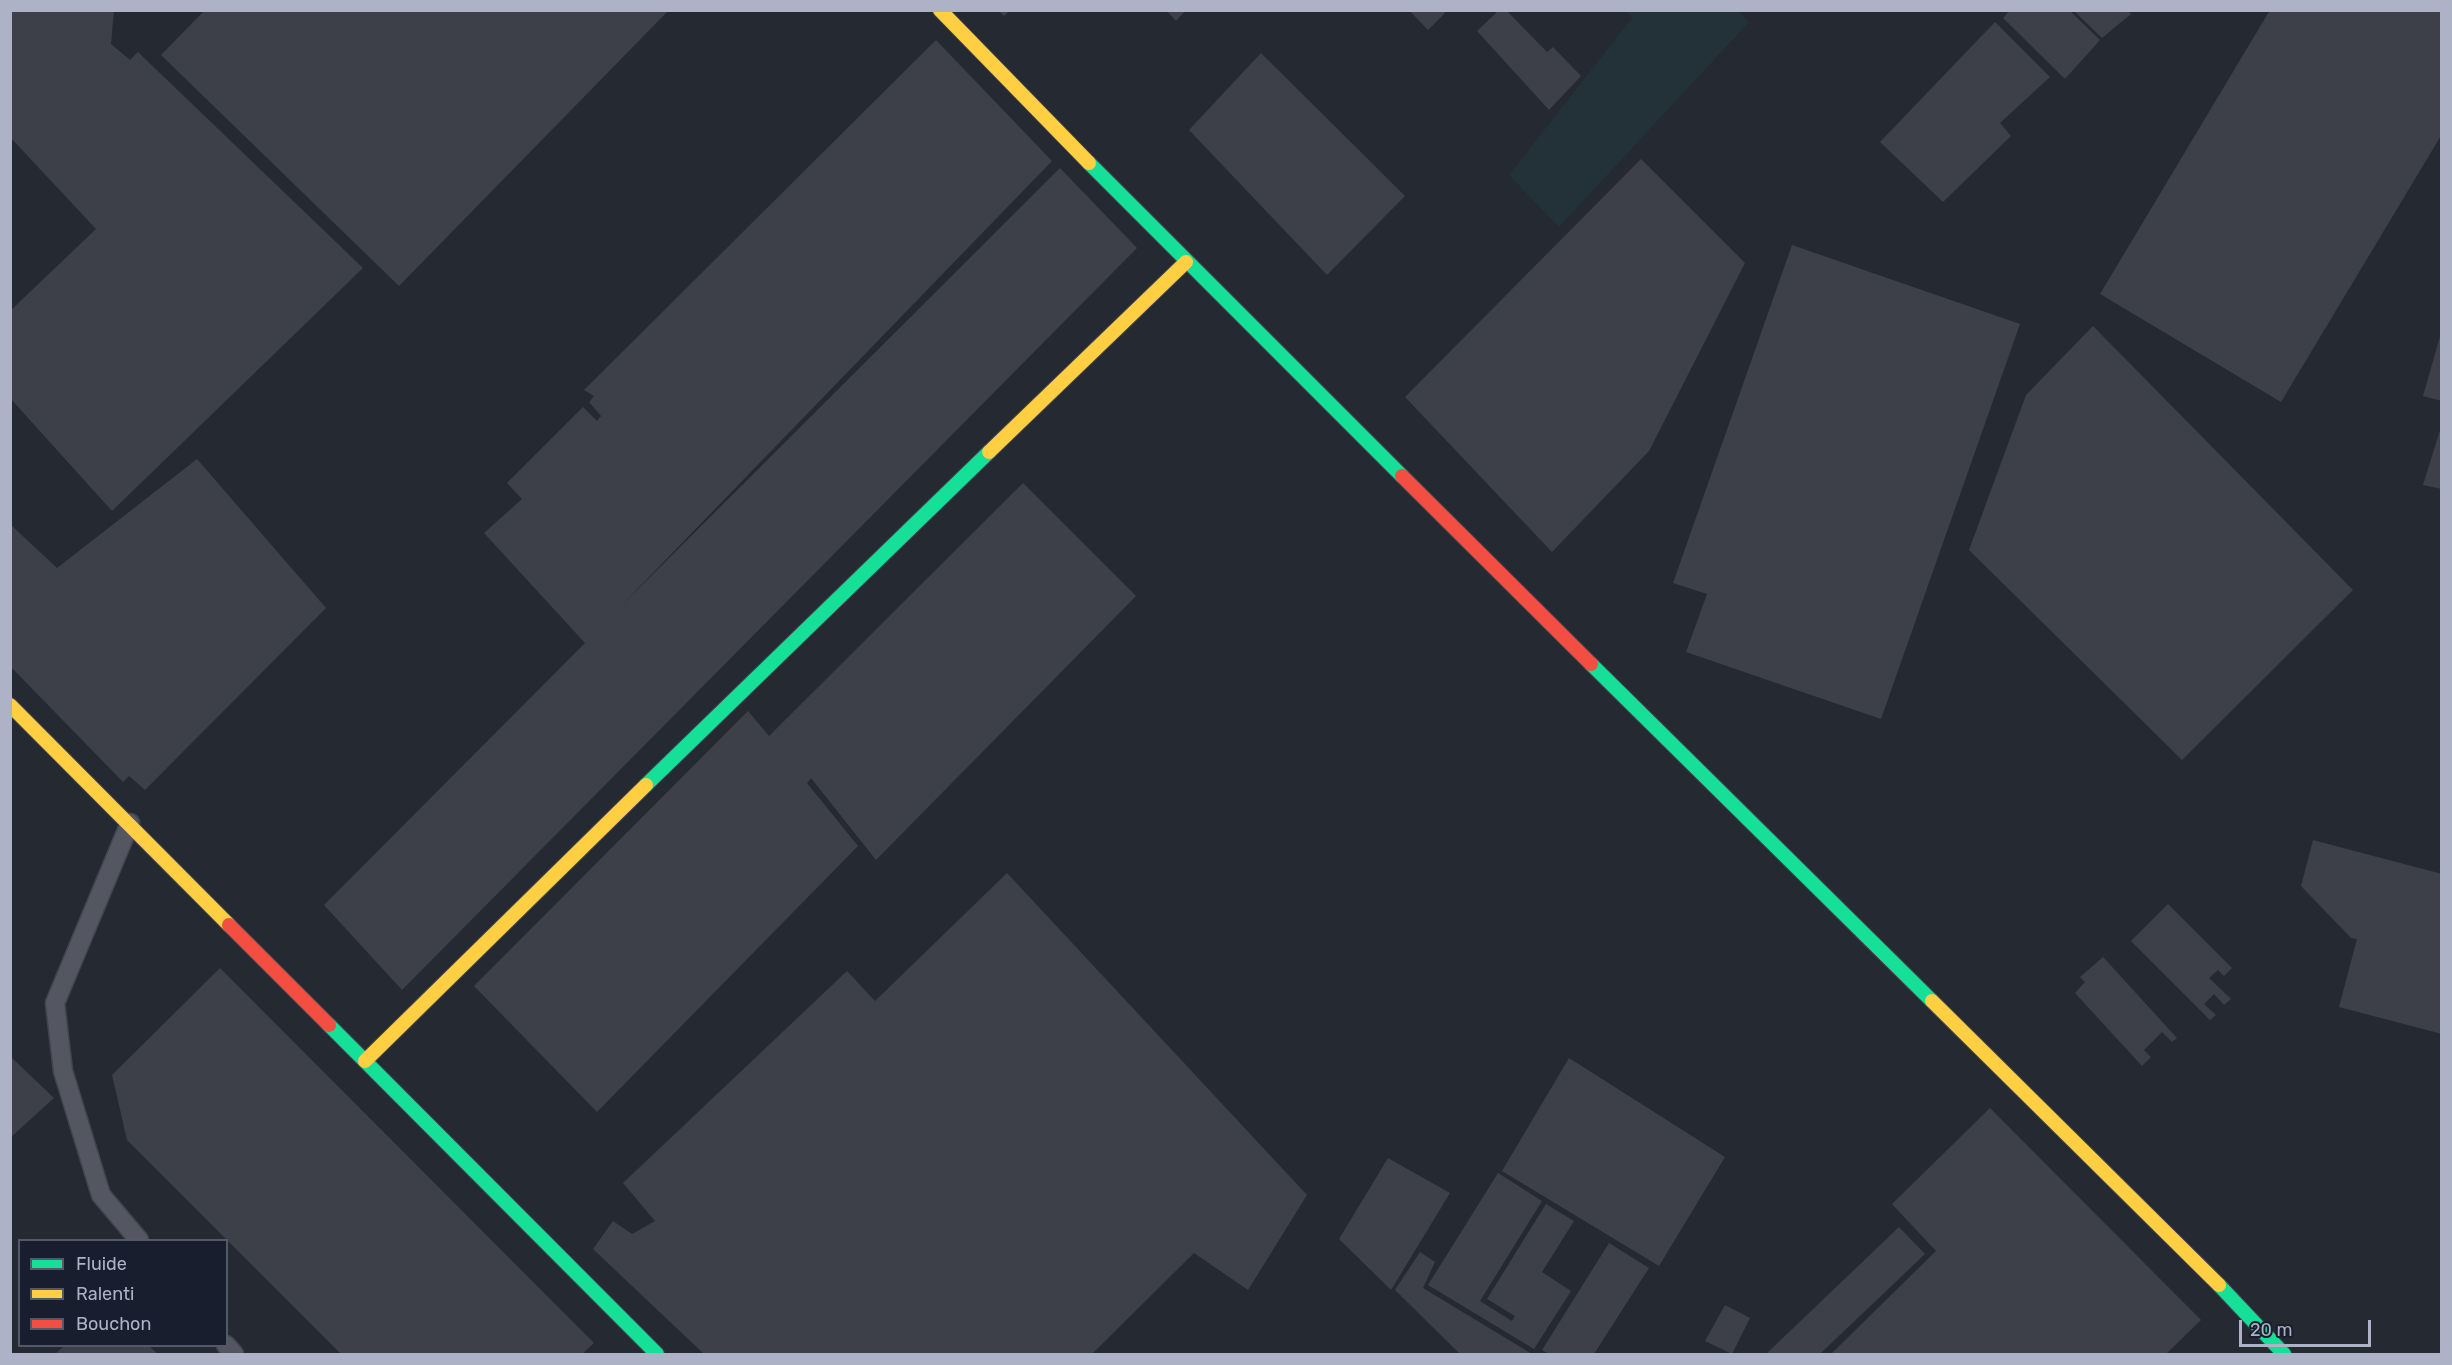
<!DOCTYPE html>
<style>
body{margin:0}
#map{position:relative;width:2452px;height:1365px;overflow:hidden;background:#252932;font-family:Rubik,sans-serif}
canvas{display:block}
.frame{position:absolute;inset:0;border:12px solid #adb2c6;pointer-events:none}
.legend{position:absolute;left:18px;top:1239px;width:210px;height:108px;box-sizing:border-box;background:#181e2d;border:2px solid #54596a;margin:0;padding:8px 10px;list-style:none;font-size:18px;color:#adb2c6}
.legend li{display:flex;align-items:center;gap:12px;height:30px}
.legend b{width:30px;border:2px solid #54596a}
.scale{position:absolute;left:2239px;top:1320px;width:132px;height:27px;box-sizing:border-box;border:3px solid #adb2c6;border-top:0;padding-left:8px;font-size:18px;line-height:21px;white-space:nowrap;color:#adb2c6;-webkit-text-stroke:4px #181e2d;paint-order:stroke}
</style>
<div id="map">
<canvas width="2452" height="1365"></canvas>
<div class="frame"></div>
<ul class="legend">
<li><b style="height:8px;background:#16e098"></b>Fluide</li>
<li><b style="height:8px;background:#ffcf43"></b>Ralenti</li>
<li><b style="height:8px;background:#f24e42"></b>Bouchon</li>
</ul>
<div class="scale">20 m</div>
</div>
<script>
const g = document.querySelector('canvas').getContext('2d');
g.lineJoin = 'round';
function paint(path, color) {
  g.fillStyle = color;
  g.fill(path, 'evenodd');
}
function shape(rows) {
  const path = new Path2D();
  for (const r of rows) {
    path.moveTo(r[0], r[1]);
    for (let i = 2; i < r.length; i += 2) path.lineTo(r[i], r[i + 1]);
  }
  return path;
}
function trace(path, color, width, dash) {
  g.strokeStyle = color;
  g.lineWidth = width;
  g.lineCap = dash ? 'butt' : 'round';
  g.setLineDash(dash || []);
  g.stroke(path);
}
const green = shape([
 [1626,11,1738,11,1749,22,1559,227,1509,175,1632,18]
]);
const building = shape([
 [10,10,114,10,111,44,130,60,138,52,363,268,112,511,10,398,10,311,96,229,10,137],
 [205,10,669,10,399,286,161,55],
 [998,10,1010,10,1004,16],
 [1166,10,1186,10,1176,21],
 [1409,10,1442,10,1445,13,1428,30],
 [1499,10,1506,10,1547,52,1553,47,1581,76,1549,110,1477,31],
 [2010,10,2069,10,2100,40,2065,79,2003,18],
 [2073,10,2127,10,2131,14,2102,38],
 [2270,10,2442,10,2442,134,2281,402,2100,294],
 [1995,22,2050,77,2000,123,2011,136,1943,202,1880,142],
 [936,40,1052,161,620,607,1060,168,1137,248,402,990,324,905,585,643,484,533,522,499,507,483,583,407,597,421,601,416,589,402,594,396,584,390],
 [1261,53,1405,196,1327,275,1189,130],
 [1641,159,1745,263,1649,451,1552,552,1405,397],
 [1792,245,2020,324,1881,719,1686,652,1707,594,1673,583],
 [2093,326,2353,590,2182,760,1969,550,2026,395],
 [2441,333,2442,333,2442,401,2423,396],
 [2441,427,2442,427,2442,489,2423,485],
 [197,459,326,608,145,790,129,776,123,782,10,666,10,524,57,568],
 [1023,483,1136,596,876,860,811,778,807,783,858,846,597,1112,474,986,748,711,769,736],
 [2313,840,2442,874,2442,1034,2339,1007,2357,939,2351,938,2301,886],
 [1007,873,1307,1195,1248,1290,1194,1253,1092,1354,704,1354,593,1249,613,1221,632,1234,655,1221,623,1183,847,971,875,1001],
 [2168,904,2232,968,2224,976,2218,970,2209,978,2231,999,2224,1005,2214,994,2204,1004,2216,1015,2210,1020,2131,941],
 [2103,957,2177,1038,2172,1042,2162,1032,2144,1050,2151,1057,2142,1066,2075,993,2085,982,2080,977],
 [220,968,594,1343,582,1354,341,1354,127,1140,112,1075],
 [10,1056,54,1098,10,1138],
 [1569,1058,1725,1157,1659,1266,1502,1171],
 [1990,1108,2201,1320,2166,1354,1831,1354,1936,1251,1892,1204],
 [1388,1158,1450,1193,1391,1290,1339,1239],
 [1498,1173,1542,1201,1480,1301,1512,1321,1515,1316,1487,1299,1546,1204,1574,1221,1542,1272,1571,1291,1534,1349,1428,1285],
 [1899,1227,1925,1254,1820,1354,1766,1354],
 [1609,1243,1649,1268,1594,1354,1549,1354,1542,1350],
 [1420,1252,1435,1262,1423,1288,1532,1354,1460,1354,1395,1290],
 [1725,1305,1750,1318,1732,1354,1705,1341],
 [64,1346,149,1346,158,1354,55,1354]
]);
const lane = shape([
 [130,823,55,1003,63,1071,101,1195,139,1240],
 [226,1345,234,1354]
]);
const fast = shape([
 [1089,163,1402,476],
 [1591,664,1932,1001],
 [646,785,989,452],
 [329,1025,657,1354],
 [2219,1285,2284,1354]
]);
const slow = shape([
 [940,10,1089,163],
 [989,452,1186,262],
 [10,705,229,925],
 [1932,1001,2219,1285],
 [365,1061,646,785]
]);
const jam = shape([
 [1402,476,1591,664],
 [229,925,329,1025]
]);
paint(green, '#223238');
paint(building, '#3d4049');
trace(lane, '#42454d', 21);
trace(fast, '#42454d', 16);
trace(slow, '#42454d', 16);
trace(jam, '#42454d', 16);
trace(lane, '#545762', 18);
trace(fast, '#16e098', 14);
trace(slow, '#ffcf43', 14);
trace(jam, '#f24e42', 14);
</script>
